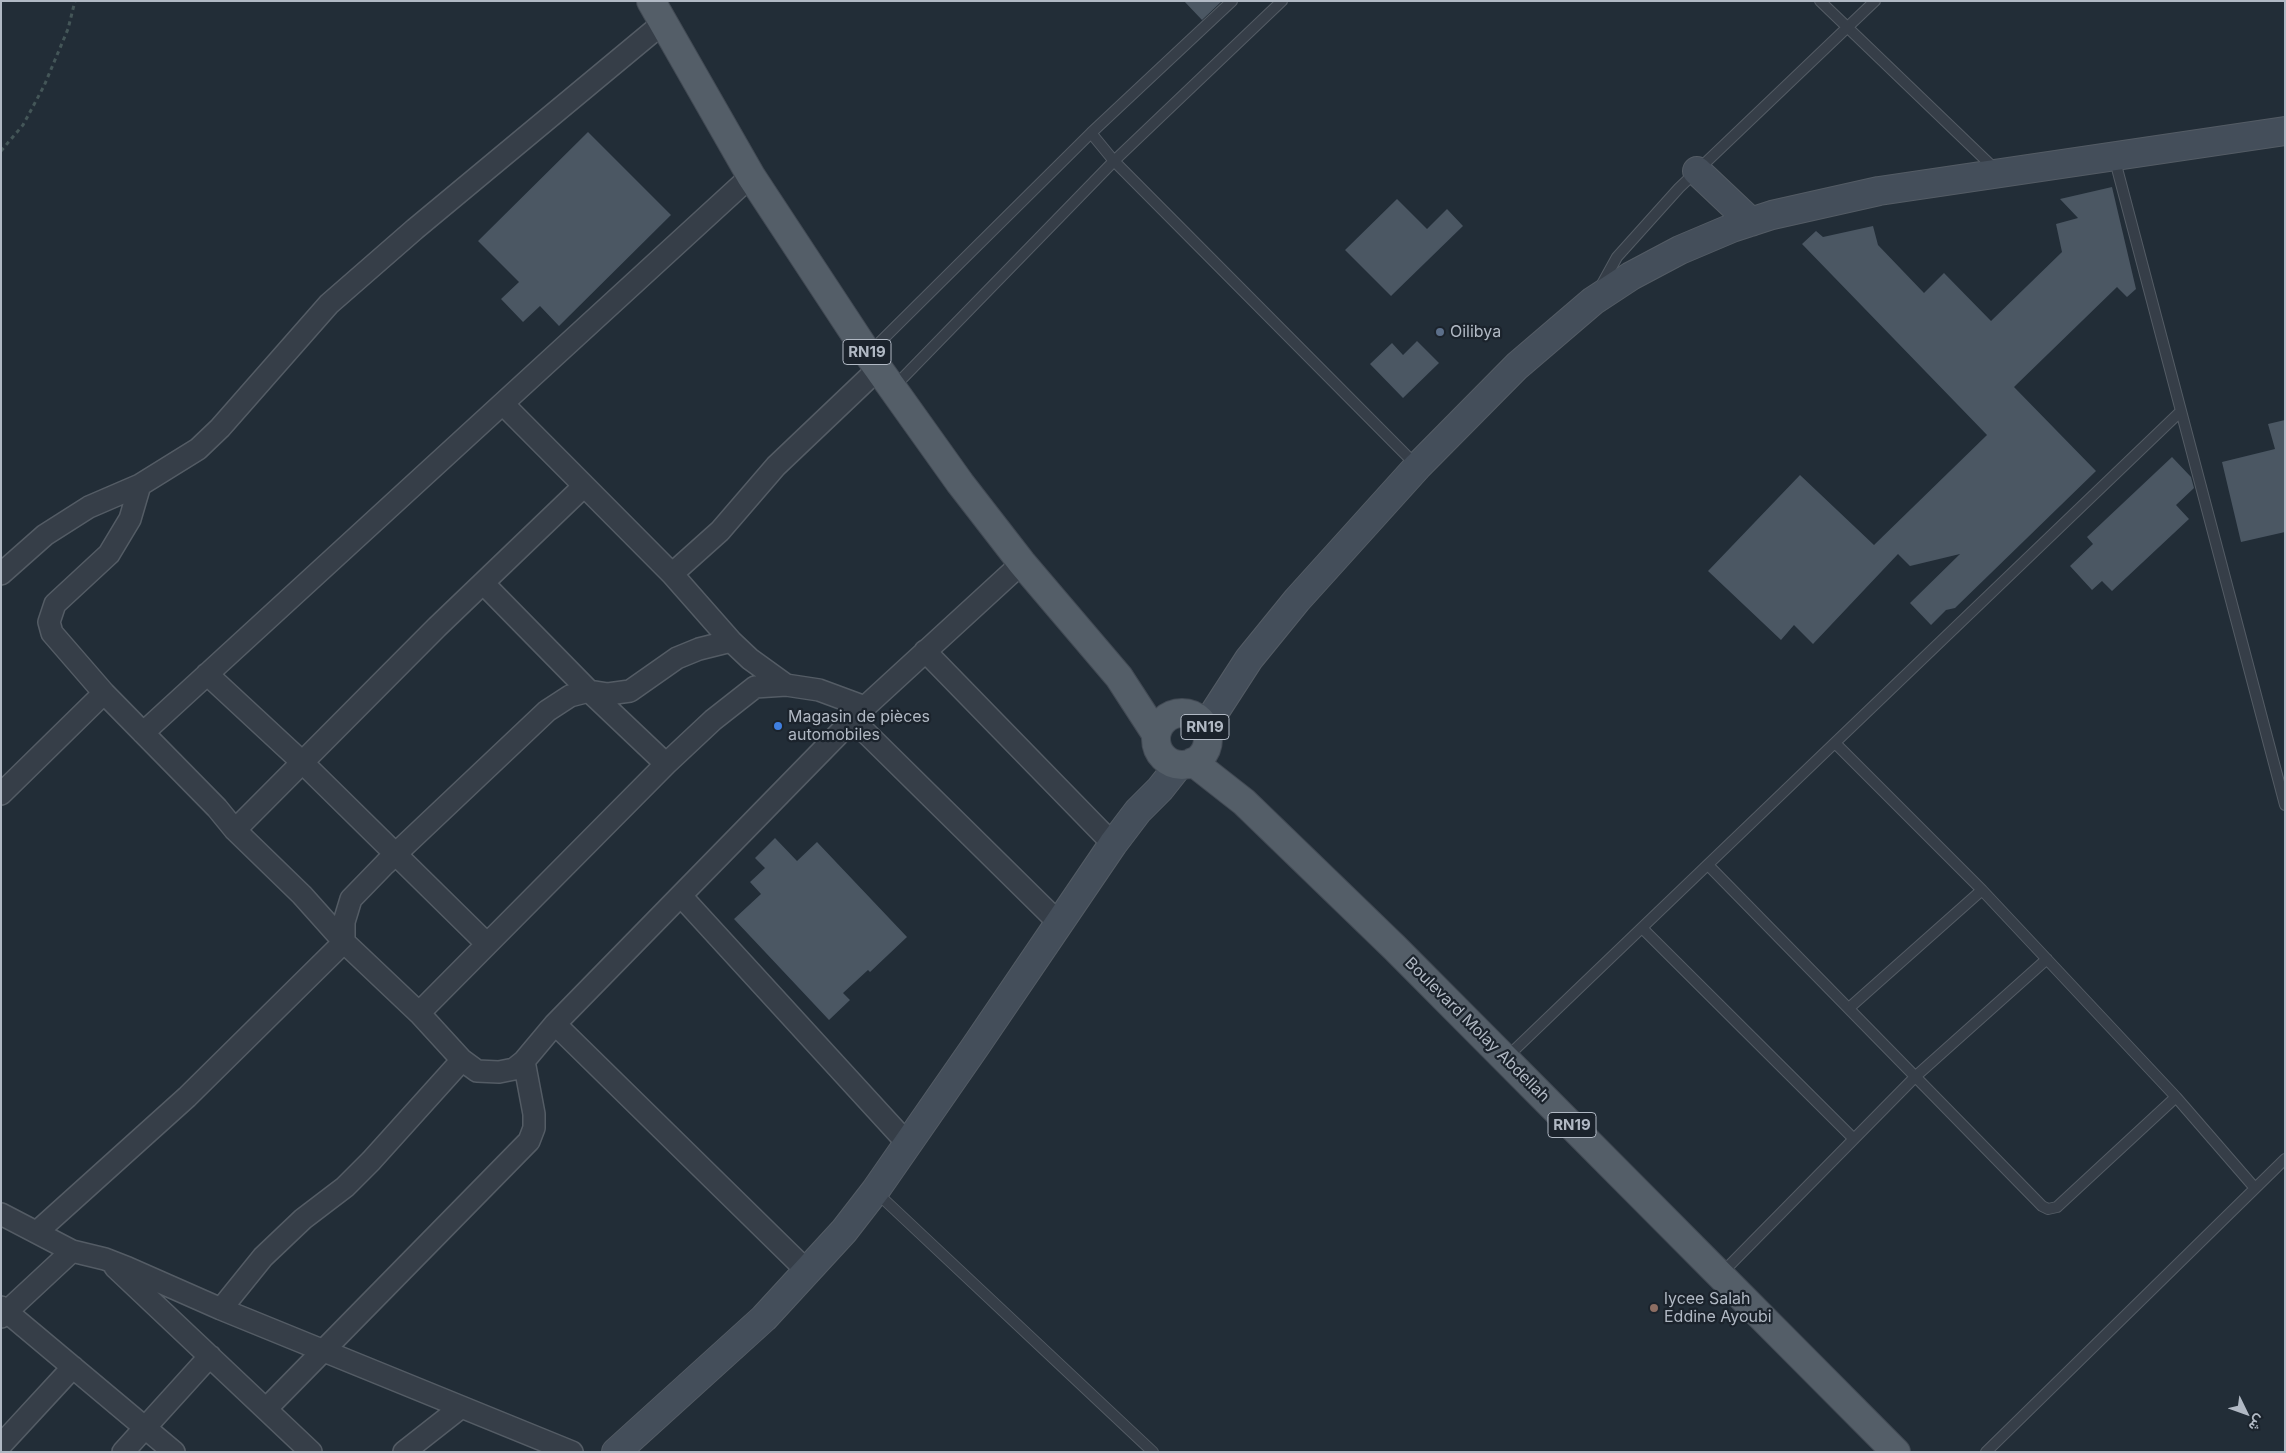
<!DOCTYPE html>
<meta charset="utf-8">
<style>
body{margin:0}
#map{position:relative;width:2286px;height:1453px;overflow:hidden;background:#222d37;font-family:Inter,Vazirmatn,sans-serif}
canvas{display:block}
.frame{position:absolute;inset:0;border:2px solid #b1b9c4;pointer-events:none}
.north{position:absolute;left:2221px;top:1388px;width:50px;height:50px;-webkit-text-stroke:4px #1b232c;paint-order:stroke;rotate:132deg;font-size:14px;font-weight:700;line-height:20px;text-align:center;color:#b1b9c4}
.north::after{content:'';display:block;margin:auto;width:18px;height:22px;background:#b1b9c4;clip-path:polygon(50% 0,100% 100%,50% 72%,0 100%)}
</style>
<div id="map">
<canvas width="2286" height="1453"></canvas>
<div class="frame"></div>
<div class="north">ش</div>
</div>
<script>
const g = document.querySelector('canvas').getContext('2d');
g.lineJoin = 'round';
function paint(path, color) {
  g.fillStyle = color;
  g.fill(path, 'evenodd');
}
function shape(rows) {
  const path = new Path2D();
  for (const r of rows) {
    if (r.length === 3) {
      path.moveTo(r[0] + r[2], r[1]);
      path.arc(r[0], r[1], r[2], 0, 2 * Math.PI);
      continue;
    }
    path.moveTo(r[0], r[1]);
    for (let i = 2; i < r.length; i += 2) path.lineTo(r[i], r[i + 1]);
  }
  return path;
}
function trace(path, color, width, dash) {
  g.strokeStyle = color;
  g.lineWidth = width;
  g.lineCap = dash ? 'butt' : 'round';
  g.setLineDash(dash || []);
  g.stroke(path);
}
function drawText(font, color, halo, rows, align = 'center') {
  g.font = font + ' Inter,sans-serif';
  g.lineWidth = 4.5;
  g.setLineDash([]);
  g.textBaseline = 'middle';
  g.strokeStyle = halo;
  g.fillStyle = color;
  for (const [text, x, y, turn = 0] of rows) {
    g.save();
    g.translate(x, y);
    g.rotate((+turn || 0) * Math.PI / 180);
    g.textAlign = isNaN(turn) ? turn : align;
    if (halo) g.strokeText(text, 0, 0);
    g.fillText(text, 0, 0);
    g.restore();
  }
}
const building = shape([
 [1184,1,1222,1,1202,20],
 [588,132,671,215,559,326,540,306,523,322,501,299,519,282,478,241],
 [2112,187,2136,289,2127,297,2117,287,2014,387,2096,471,1955,608,1946,610,1931,625,1910,603,1960,554,1910,566,1898,554,1813,644,1794,625,1781,640,1708,571,1800,475,1874,545,1987,435,1802,244,1816,231,1823,237,1873,226,1878,245,1924,293,1944,273,1991,321,2062,252,2056,224,2078,218,2060,199],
 [1397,199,1427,229,1447,209,1463,226,1391,296,1345,250],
 [1417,341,1439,363,1403,398,1370,364,1392,343,1403,355],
 [2285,420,2285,532,2241,542,2222,462,2275,449,2268,424],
 [2172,457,2191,477,2194,488,2176,505,2189,519,2112,591,2102,581,2092,590,2070,566,2093,544,2087,537],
 [775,838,797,861,817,842,907,937,870,972,868,970,843,993,850,1000,829,1020,734,919,761,894,750,882,765,868,755,858]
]);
const path = shape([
 [1,151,23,125,44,86,68,29,75,1]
]);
const service = shape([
 [1820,1,1996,170],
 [1091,133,1114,161,1417,466],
 [2114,157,2285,805],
 [1601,286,1617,257,1679,188,1875,1],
 [869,353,1091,133,1232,1],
 [893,388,1114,161,1282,1],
 [1835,743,1982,890,2176,1097,2254,1187],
 [1708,865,2042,1206,2048,1209,2057,1207,2176,1097],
 [1642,928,1854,1139],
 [1849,1008,1982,890],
 [1506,1058,2180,412],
 [876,1192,1153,1452],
 [1721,1274,1916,1076,2047,959],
 [1986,1452,2285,1159]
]);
const minor = shape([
 [503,404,672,574,731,641,750,659,786,685],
 [140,485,130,519,109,554,55,604,49,622,52,633,104,693,217,808,235,830,302,895,344,942,419,1013,462,1060,477,1071,499,1072,514,1069,524,1061,555,1024],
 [1,574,45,535,89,507,140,485,198,449,220,428,329,304,415,229,663,23],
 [672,574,720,531,776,466,878,369],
 [483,583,589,691,666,764],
 [925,651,1113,844],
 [207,674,303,763,486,943],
 [853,720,1059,923],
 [143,733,751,176],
 [1,794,104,693],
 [235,830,437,627,583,487],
 [681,896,908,1144],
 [419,1013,666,764,713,720,755,687,786,685,819,690,865,707],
 [1,1214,72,1251,105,1259,128,1268,221,1309,572,1452],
 [37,1232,187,1097,344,942,344,922,351,899,385,864,547,711,570,696,589,691,608,694,630,691,677,658,699,649,731,641],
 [115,1267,311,1452],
 [808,1272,555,1024,865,707,1022,563],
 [1,1307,174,1452],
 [221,1309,263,1257,303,1219,345,1187,371,1161,462,1060],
 [1,1317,72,1251],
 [266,1409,529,1141,534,1128,534,1114,524,1061],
 [1,1445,73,1367],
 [123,1452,210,1356],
 [404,1452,460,1408]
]);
const secondary = shape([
 [1697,171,1751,222],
 [1205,727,1249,659,1297,600,1418,466,1517,366,1593,301,1631,276,1680,250,1732,228,1772,215,1821,204,1879,191,2285,131],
 [616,1452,764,1318,844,1231,875,1191,975,1047,1113,844,1138,811,1160,789,1179,765]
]);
const primary = shape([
 [651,1,751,176,868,354,960,483,1022,563,1119,677,1156,734],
 [1182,739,26],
 [1193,762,1244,802,1395,948,1896,1452]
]);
const markers = [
 [1440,332,5,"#5c6f8a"],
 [778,726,5,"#3f7fe0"],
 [1654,1308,5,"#8d6e63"]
];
const shields = [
 [867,352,48],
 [1205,727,48],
 [1572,1125,48]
];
const shieldNames = [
 ["RN19",867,352],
 ["RN19",1205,727],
 ["RN19",1572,1125]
];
const poiNames = [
 ["Oilibya",1450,332],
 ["Magasin de pièces",788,717],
 ["automobiles",788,735],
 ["lycee Salah",1664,1299],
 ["Eddine Ayoubi",1664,1317]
];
const streetNames = [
 ["Boulevard Molay Abdellah",1477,1030,45]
];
paint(building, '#4b5763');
trace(service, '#545c65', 12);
trace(minor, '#545c65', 24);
trace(secondary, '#545c65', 30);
trace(primary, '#424a54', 30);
trace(path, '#445658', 3, [4, 4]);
trace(service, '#363e48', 10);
trace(minor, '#363e48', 21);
trace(secondary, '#444e5a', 28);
trace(primary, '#545e68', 28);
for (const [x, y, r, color] of markers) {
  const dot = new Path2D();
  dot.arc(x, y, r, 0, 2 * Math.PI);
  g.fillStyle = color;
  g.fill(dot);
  trace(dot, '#1b232c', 2);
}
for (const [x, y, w] of shields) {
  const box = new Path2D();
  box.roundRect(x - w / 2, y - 12.5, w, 25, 4);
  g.fillStyle = '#1b232c';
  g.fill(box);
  trace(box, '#b1b9c4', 1);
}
drawText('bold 15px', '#b1b9c4', null, shieldNames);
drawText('16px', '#b1b9c4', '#1b232c', poiNames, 'left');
drawText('16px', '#b1b9c4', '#1b232c', streetNames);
</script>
